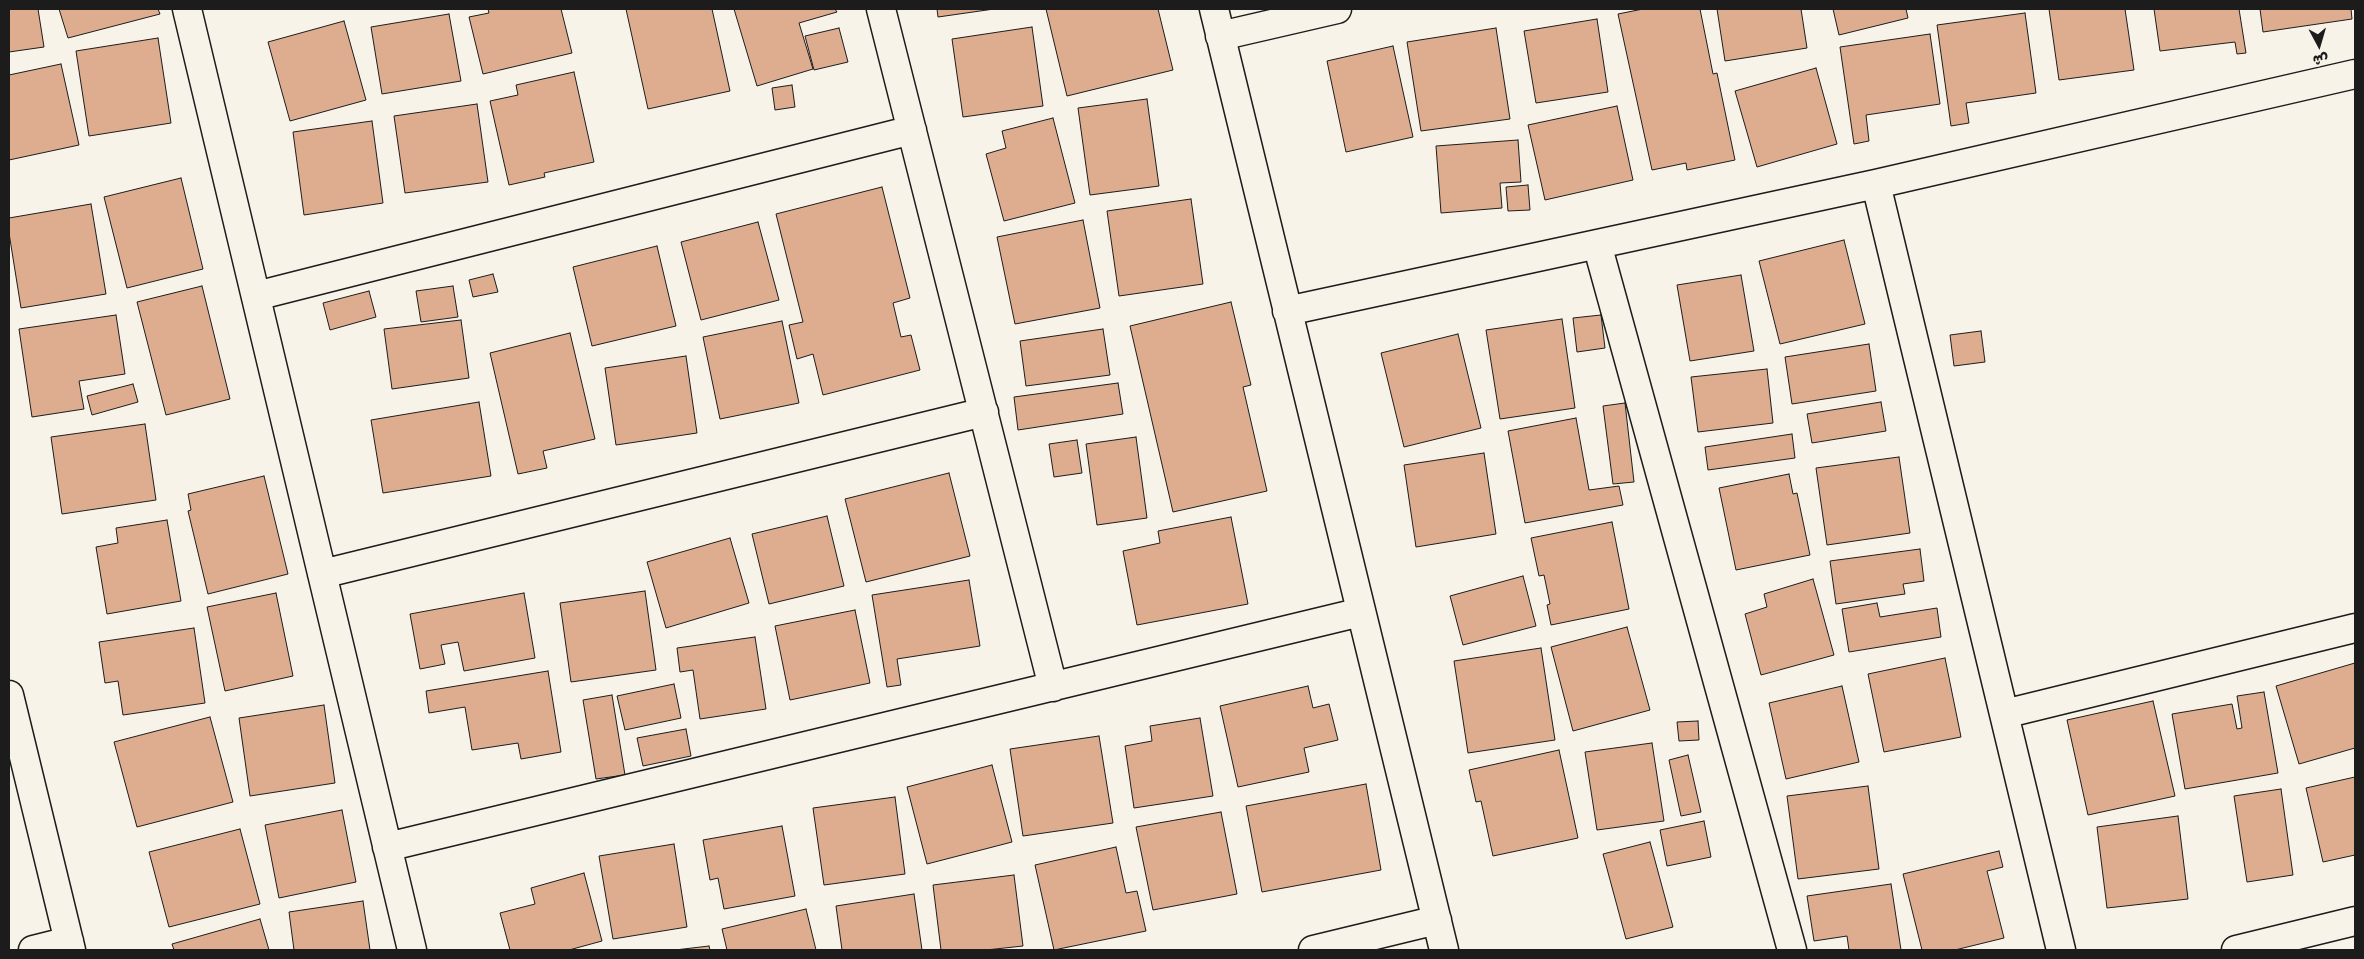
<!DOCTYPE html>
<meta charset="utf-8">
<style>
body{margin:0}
#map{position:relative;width:2364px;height:959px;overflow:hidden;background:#f7f3e8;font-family:Mali,"Playpen Sans Arabic",sans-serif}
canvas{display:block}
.frame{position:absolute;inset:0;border:10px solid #1c1c1c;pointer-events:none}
.north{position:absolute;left:2294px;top:20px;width:50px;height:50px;-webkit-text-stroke:4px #f7f3e8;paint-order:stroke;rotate:174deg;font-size:14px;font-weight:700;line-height:20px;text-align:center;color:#1c1c1c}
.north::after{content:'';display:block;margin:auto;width:18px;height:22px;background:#1c1c1c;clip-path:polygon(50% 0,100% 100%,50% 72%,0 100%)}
</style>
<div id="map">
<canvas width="2364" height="959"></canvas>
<div class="frame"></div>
<div class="north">ش</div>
</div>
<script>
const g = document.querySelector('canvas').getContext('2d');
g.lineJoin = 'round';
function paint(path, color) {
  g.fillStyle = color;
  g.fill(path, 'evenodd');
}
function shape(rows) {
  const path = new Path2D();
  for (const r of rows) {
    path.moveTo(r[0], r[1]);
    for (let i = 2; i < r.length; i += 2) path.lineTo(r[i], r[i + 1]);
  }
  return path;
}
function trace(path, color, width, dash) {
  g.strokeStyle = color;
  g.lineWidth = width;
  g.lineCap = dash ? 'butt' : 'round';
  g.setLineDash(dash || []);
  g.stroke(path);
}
const building = shape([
 [9,9,38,9,44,47,9,52,9,9],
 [59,9,158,9,160,14,68,38,59,9],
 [488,9,561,9,572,53,483,74,469,17,489,13,488,9],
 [626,9,712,9,730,91,648,109,626,9],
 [734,9,835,9,837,12,799,23,813,69,757,86,734,9],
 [937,9,994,9,938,17,937,9],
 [1046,9,1158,9,1173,70,1067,96,1046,9],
 [1643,9,1700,9,1713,74,1717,73,1735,160,1687,170,1686,163,1652,170,1618,14,1643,9],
 [1717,9,1801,9,1807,48,1725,61,1717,9],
 [1833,9,1906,9,1908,18,1839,35,1833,9],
 [2049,9,2125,9,2134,70,2059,80,2049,9],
 [2154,9,2239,9,2246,53,2237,54,2235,42,2160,51,2154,9],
 [2260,9,2351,9,2352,19,2263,32,2260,9],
 [2025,13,2036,93,1966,103,1969,123,1951,126,1937,25,2025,13],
 [449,14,461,81,382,94,371,27,449,14],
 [1597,19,1608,92,1536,103,1524,31,1597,19],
 [344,21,366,100,290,121,268,42,344,21],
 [1032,27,1043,106,963,117,952,39,1032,27],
 [839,28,848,62,814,70,805,36,839,28],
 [1496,28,1510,119,1421,131,1407,42,1496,28],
 [1930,34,1940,104,1866,115,1869,141,1854,144,1840,47,1930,34],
 [158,38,171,123,89,136,76,51,158,38],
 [1393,46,1413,137,1346,152,1327,61,1393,46],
 [61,64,79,145,9,160,9,75,61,64],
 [1816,68,1837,144,1757,167,1735,91,1816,68],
 [574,72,594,162,544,173,545,177,509,185,490,101,518,95,516,85,574,72],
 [792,85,795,107,775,110,772,88,792,85],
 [1147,99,1159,186,1090,195,1078,108,1147,99],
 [477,104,488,182,405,193,394,116,477,104],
 [1617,106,1633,180,1545,200,1528,125,1617,106],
 [1053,118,1075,203,1004,221,986,154,1006,148,1002,131,1053,118],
 [372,121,383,203,304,215,293,132,372,121],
 [1518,140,1521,182,1500,183,1502,208,1441,213,1436,146,1518,140],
 [181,178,203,269,127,288,104,197,181,178],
 [1528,185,1530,210,1508,211,1506,187,1528,185],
 [882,187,910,298,893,303,901,337,911,335,920,370,823,395,813,354,797,359,789,325,803,322,776,214,882,187],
 [1191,199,1203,284,1119,296,1107,211,1191,199],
 [91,204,106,294,21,308,9,233,9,218,91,204],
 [1083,220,1100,308,1015,324,997,237,1083,220],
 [758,222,779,300,701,320,681,242,758,222],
 [1844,240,1865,324,1780,344,1759,261,1844,240],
 [657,246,676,326,592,346,573,267,657,246],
 [493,274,498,292,473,297,469,280,493,274],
 [1741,275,1754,351,1690,361,1677,285,1741,275],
 [202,286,230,399,166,415,137,302,202,286],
 [453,286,458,317,421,322,416,291,453,286],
 [369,291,376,317,330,330,323,303,369,291],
 [1231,302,1251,385,1243,387,1267,491,1173,512,1130,326,1231,302],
 [116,315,125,374,79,381,84,409,32,417,19,329,116,315],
 [1601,315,1605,348,1577,352,1573,318,1601,315],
 [1562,319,1575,408,1500,419,1486,330,1562,319],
 [461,320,469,378,392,389,384,329,461,320],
 [782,321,799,403,720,419,703,337,782,321],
 [1103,329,1110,375,1026,386,1020,341,1103,329],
 [1981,331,1985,362,1954,366,1950,335,1981,331],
 [570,333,595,439,543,451,547,468,518,474,490,353,570,333],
 [1458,334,1481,428,1404,447,1381,353,1458,334],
 [1869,344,1876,391,1792,404,1785,357,1869,344],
 [686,356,697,433,616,445,605,368,686,356],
 [1767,369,1773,423,1698,432,1691,377,1767,369],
 [1118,383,1123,414,1018,430,1014,397,1118,383],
 [133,384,138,402,92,415,87,396,133,384],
 [479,402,491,476,383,493,371,420,479,402],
 [1881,402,1886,431,1812,443,1807,414,1881,402],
 [1625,403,1634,482,1613,484,1603,406,1625,403],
 [1576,418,1589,490,1619,486,1623,505,1525,523,1508,431,1576,418],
 [145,424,156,500,62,514,51,437,145,424],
 [1792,434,1795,458,1708,470,1705,447,1792,434],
 [1136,437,1147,518,1097,525,1086,444,1136,437],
 [1077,440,1082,473,1054,477,1049,444,1077,440],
 [1484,453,1496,534,1416,547,1404,465,1484,453],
 [1899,457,1910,533,1827,545,1816,468,1899,457],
 [949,473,970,556,866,582,845,499,949,473],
 [1789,474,1793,494,1797,493,1810,555,1736,570,1719,488,1789,474],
 [264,476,288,574,208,594,188,511,191,510,188,494,264,476],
 [827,516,844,586,769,604,752,534,827,516],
 [1231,517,1248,604,1137,625,1123,551,1160,543,1158,531,1231,517],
 [167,520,181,601,107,614,96,547,118,543,116,528,167,520],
 [1612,522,1629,609,1551,625,1547,605,1550,604,1544,575,1539,576,1531,538,1612,522],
 [730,538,749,603,666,628,647,562,730,538],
 [1920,549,1924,581,1903,584,1905,594,1836,604,1830,561,1920,549],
 [1523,576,1536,626,1463,645,1450,596,1523,576],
 [1813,579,1834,655,1761,675,1745,614,1767,607,1764,594,1813,579],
 [969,580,980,646,897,659,901,685,887,687,872,595,969,580],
 [645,591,656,670,571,682,560,603,645,591],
 [276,593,293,676,225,691,207,607,276,593],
 [524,593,535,658,464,671,458,642,441,645,445,664,420,669,410,614,524,593],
 [1877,603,1880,617,1937,608,1941,637,1849,652,1842,609,1877,603],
 [855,610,870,683,790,700,775,626,855,610],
 [1627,627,1650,710,1573,731,1551,647,1627,627],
 [194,628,205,703,123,715,118,681,105,683,99,642,194,628],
 [755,637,766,709,700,719,693,670,680,672,677,648,755,637],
 [1541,648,1555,740,1468,753,1454,661,1541,648],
 [1945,658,1961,737,1884,752,1868,674,1945,658],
 [2355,663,2355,748,2299,764,2276,686,2355,663],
 [548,671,561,752,521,759,518,743,472,750,465,707,429,713,426,691,548,671],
 [674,684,681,718,625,730,617,696,674,684],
 [1308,686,1313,708,1329,704,1338,740,1304,748,1309,772,1238,787,1220,706,1308,686],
 [1842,686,1859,762,1786,779,1769,703,1842,686],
 [2264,692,2278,773,2185,789,2172,714,2232,704,2237,729,2242,728,2237,696,2264,692],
 [612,695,625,775,596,779,583,700,612,695],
 [2153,701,2175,796,2088,815,2067,720,2153,701],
 [324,705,335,783,250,796,239,718,324,705],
 [210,717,233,802,137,827,114,742,210,717],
 [1200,718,1213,796,1134,808,1125,746,1152,741,1150,726,1200,718],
 [1698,721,1699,740,1679,741,1677,722,1698,721],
 [686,729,691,756,643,766,637,738,686,729],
 [1099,736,1113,823,1023,836,1010,749,1099,736],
 [1652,743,1664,821,1597,830,1585,752,1652,743],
 [1559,750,1578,838,1493,856,1481,801,1476,802,1469,770,1559,750],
 [1688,755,1701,812,1681,816,1669,760,1688,755],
 [992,765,1012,842,927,864,907,787,992,765],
 [2355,777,2355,855,2323,862,2306,788,2355,777],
 [1366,784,1381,870,1262,892,1246,806,1366,784],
 [1868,786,1879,869,1798,879,1787,796,1868,786],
 [2281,789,2293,875,2247,882,2234,796,2281,789],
 [895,797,905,874,824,885,813,808,895,797],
 [342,810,356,882,279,898,265,825,342,810],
 [1221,812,1237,894,1153,910,1136,827,1221,812],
 [2178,816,2188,899,2107,908,2097,827,2178,816],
 [1704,821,1711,857,1667,866,1660,830,1704,821],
 [782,826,795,896,724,909,718,878,710,880,703,840,782,826],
 [240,829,260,904,169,927,149,852,240,829],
 [1650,842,1673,927,1626,939,1603,854,1650,842],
 [674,844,687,927,613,939,599,856,674,844],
 [1116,847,1126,893,1137,891,1146,931,1054,950,1035,865,1116,847],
 [1999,851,2003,867,1987,871,2004,938,1955,950,1922,950,1903,874,1999,851],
 [584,873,602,941,569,950,510,950,500,913,535,904,531,888,584,873],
 [1014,875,1023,946,986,950,941,950,933,885,1014,875],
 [1891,884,1901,950,1849,950,1847,936,1814,941,1807,896,1891,884],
 [914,894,922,950,842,950,836,906,914,894],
 [363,901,370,950,294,950,289,912,363,901],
 [806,909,816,950,727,950,722,929,806,909],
 [260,919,269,950,174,950,172,944,260,919],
 [709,946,710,950,675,950,709,946]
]);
const minor = shape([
 [187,9,412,950],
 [881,9,1053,687],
 [1214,9,1444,950],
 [1220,36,1337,9],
 [1876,184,2061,950],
 [1597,244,1792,950],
 [256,296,912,130],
 [1287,311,1876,184,2355,74],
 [322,574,984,412],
 [2004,714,2355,628],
 [387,847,1361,612],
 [1313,950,1437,920],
 [2236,950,2355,921]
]);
const tertiary = shape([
 [9,695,71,950],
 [33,950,69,941]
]);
paint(building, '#dead90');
trace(building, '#1c1c1c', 1);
trace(minor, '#1c1c1c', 31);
trace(tertiary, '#1c1c1c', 31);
trace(minor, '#f7f3e8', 28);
trace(tertiary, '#f7f3e8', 28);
</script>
